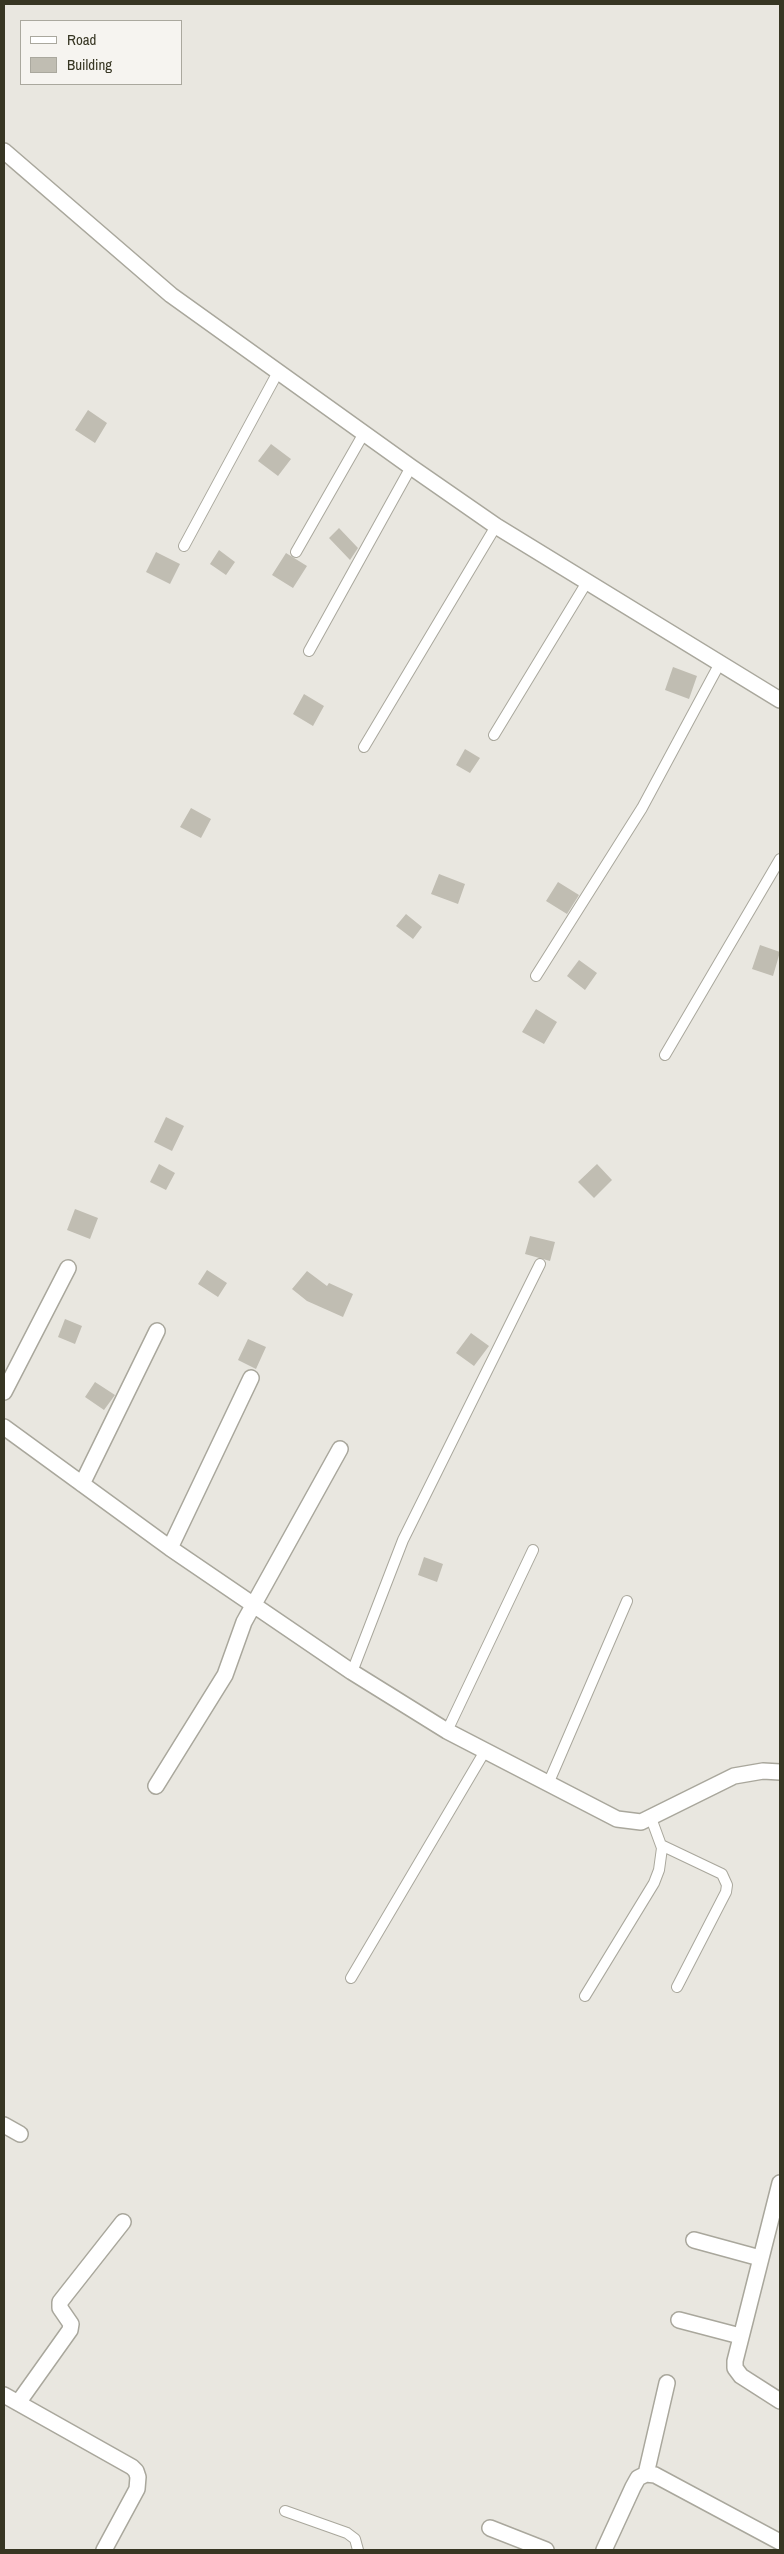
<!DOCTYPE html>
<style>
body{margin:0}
#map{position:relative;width:784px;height:2554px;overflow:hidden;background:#e9e7e0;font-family:"Archivo Narrow",sans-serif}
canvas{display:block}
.frame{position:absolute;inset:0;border:5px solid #373623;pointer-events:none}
.legend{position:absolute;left:20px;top:20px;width:162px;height:65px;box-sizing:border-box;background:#f6f4f0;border:1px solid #aaa89e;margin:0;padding:6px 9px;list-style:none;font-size:15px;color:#373623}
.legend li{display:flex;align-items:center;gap:10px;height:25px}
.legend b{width:25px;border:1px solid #aaa89e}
</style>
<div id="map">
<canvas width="784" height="2554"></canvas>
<div class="frame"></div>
<ul class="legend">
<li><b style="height:6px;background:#fff"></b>Road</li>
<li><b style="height:14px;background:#c0bdb2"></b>Building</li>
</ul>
</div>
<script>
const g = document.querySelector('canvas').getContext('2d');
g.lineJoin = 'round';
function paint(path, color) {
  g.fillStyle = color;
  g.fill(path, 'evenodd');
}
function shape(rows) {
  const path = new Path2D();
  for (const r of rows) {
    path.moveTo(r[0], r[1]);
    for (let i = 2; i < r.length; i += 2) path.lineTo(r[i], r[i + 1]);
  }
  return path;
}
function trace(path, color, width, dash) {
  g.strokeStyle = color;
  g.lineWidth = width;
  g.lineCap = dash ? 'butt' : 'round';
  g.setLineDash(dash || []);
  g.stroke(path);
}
const building = shape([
 [88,410,107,423,95,443,75,430],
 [271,444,291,459,278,476,258,461],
 [339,528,358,548,350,560,329,538],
 [219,550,235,562,226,575,210,564],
 [156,552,180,564,170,584,146,572],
 [286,553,307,566,293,588,272,575],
 [673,667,697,676,689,699,665,690],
 [304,694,324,706,313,726,293,714],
 [465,749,480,758,470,773,456,765],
 [191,808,211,819,201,838,180,827],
 [439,874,465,884,458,904,431,894],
 [558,882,579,895,567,914,546,901],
 [406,914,422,927,413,939,396,926],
 [760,945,780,952,773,976,752,969],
 [579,960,597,973,585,990,567,976],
 [536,1009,557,1022,544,1044,522,1032],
 [166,1117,184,1126,172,1151,154,1142],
 [159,1164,175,1173,166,1190,150,1182],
 [597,1164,612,1180,594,1198,578,1182],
 [75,1209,98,1218,90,1239,67,1230],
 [530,1236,555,1242,550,1261,525,1254],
 [207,1270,227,1283,218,1297,198,1284],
 [307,1271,327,1286,329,1283,353,1294,343,1317,307,1301,292,1289],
 [65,1319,82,1326,75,1344,58,1337],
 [471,1333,489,1346,474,1366,456,1353],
 [248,1339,266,1347,256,1369,238,1360],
 [95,1382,115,1395,104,1410,85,1397],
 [424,1557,443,1564,437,1582,418,1575]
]);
const lane = shape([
 [184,546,278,372],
 [296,552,364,433],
 [309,651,411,467],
 [494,735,587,582],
 [364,747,496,526],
 [536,976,642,808,720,663],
 [665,1055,780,859],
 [352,1672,403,1540,540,1264],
 [447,1731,533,1550],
 [548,1784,627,1601],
 [661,1845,722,1874,727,1885,726,1892,677,1987],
 [351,1978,485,1751],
 [585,1996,654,1883,659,1870,662,1848,651,1818],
 [285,2511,347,2533,355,2539,358,2550]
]);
const street = shape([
 [4,151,171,295,411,467,496,526,780,700],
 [4,1392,68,1268],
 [4,1427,170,1548,352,1672,447,1731,617,1819,641,1822,734,1776,763,1771,780,1772],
 [82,1484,157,1331],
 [170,1548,251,1378],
 [156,1786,225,1675,244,1622,340,1449],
 [4,2125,20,2134],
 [780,2183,735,2361,735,2368,741,2376,780,2401],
 [694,2240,760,2258],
 [679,2320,740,2336],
 [4,2395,132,2467,136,2471,138,2477,137,2489,104,2550],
 [18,2403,70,2330,71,2324,60,2308,60,2302,123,2222],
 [646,2474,667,2383],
 [490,2528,546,2550],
 [604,2550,633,2487,638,2478,646,2474,655,2475,780,2542]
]);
paint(building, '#c0bdb2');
trace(lane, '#a9a79c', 12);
trace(street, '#a9a79c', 18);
trace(lane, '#fff', 10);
trace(street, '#fff', 15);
</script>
